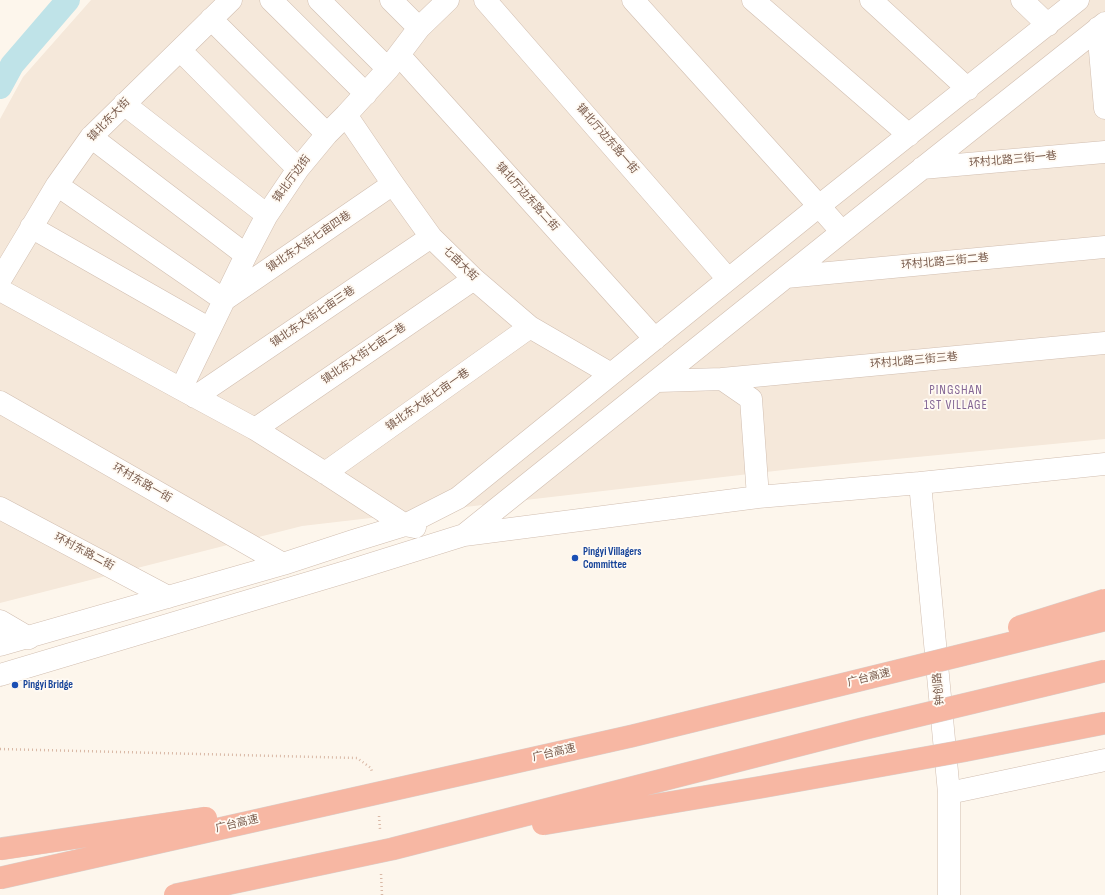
<!DOCTYPE html>
<meta charset="utf-8">
<style>
body{margin:0}
canvas{display:block;background:#fdf6ec}
</style>
<canvas width="1105" height="895"></canvas>
<script>
const g = document.querySelector('canvas').getContext('2d');
g.lineJoin = 'round';
function paint(path, color) {
  g.fillStyle = color;
  g.fill(path, 'evenodd');
}
function shape(rows) {
  const path = new Path2D();
  for (const r of rows) {
    path.moveTo(r[0], r[1]);
    for (let i = 2; i < r.length; i += 2) path.lineTo(r[i], r[i + 1]);
  }
  return path;
}
function trace(path, color, width, dash) {
  g.strokeStyle = color;
  g.lineWidth = width;
  g.lineCap = dash ? 'butt' : 'round';
  g.setLineDash(dash || []);
  g.stroke(path);
}
function drawText(font, color, halo, rows, align = 'center') {
  g.font = font + ' "Sofia Sans Condensed","Noto Sans SC",sans-serif';
  g.lineWidth = 3.5;
  g.setLineDash([]);
  g.textBaseline = 'middle';
  g.strokeStyle = halo;
  g.fillStyle = color;
  for (const [text, x, y, turn = 0] of rows) {
    g.save();
    g.translate(x, y);
    g.rotate((+turn || 0) * Math.PI / 180);
    g.textAlign = isNaN(turn) ? turn : align;
    if (halo) g.strokeText(text, 0, 0);
    g.fillText(text, 0, 0);
    g.restore();
  }
}
const residential = shape([
 [91,0,1105,0,1105,439,792,469,302,526,0,603,0,119,23,77]
]);
const canal = shape([
 [0,87,12,65,68,0]
]);
const path = shape([
 [0,749,357,758,371,768,372,772],
 [379,816,380,829],
 [381,874,382,895]
]);
const minor = shape([
 [271,0,366,94],
 [319,0,388,69],
 [391,0,419,28],
 [485,0,728,279],
 [633,0,819,206,842,232],
 [753,0,909,135],
 [871,0,968,89],
 [1022,0,1048,25],
 [211,19,327,134],
 [1098,28,1105,108],
 [180,50,298,169],
 [399,55,655,339],
 [124,104,267,215],
 [346,115,393,184,431,237,474,279,530,327,611,374],
 [91,137,246,255],
 [922,168,1105,152],
 [57,185,224,300,393,184],
 [31,227,210,329],
 [786,277,1105,247],
 [0,280,57,185,91,137,231,0],
 [0,290,181,389,255,429,325,473,405,525,415,527],
 [722,379,1105,343],
 [658,381,722,379,751,399,758,497],
 [181,389,246,255,267,215,298,169,327,134,346,115,388,69,419,28,448,0],
 [195,397,431,237],
 [0,402,283,564],
 [255,429,474,279],
 [325,473,530,327],
 [920,483,949,793,949,895],
 [0,508,168,597],
 [464,535,758,497,920,483,1105,464],
 [0,621,29,638],
 [0,645,283,564,353,541,405,525,458,498,819,206,1078,0],
 [0,675,352,570,464,535,842,232,1105,23],
 [949,793,1105,760]
]);
const highwayBridge = shape([
 [1019,627,1105,600],
 [543,824,762,787,963,751,1105,723],
 [0,849,206,818],
 [0,878,632,736,1105,620],
 [175,895,392,849,862,729,1105,671]
]);
const markers = [
 [575,558,4,"#1a4fb4"],
 [15,685,4,"#1a4fb4"]
];
const streetNames = [
 ["镇北东大街",109,120,-46],
 ["镇北厅边东路一街",607,139,49],
 ["环村北路三街一巷",1013,160,-5],
 ["镇北厅边街",292,179,-54],
 ["镇北厅边东路二街",527,197,48],
 ["镇北东大街七亩四巷",309,242,-34],
 ["环村北路三街二巷",945,262,-5],
 ["七亩大街",460,264,44],
 ["镇北东大街七亩三巷",313,317,-34],
 ["镇北东大街七亩二巷",364,354,-34],
 ["环村北路三街三巷",914,361,-5],
 ["镇北东大街七亩一巷",428,400,-35],
 ["环村东路一街",142,483,30],
 ["环村东路二街",84,552,28],
 ["广台高速",869,678,-14],
 ["钟创路",939,689,-95],
 ["广台高速",554,753,-13],
 ["广台高速",237,824,-13]
];
const transitNames = [
 ["Pingyi Villagers",583,552],
 ["Committee",583,565],
 ["Pingyi Bridge",23,685]
];
const quarterNames = [
 ["PINGSHAN",956,391],
 ["1ST VILLAGE",956,406]
];
paint(residential, '#f5e8da');
trace(canal, '#bfe3e8', 24);
trace(minor, '#d1beb0', 23);
trace(path, '#d9b8a5', 2.5, [1, 3]);
trace(minor, '#fff', 22);
trace(highwayBridge, '#dad1cd', 23, []);
trace(highwayBridge, '#f7b7a3', 22);
for (const [x, y, r, color] of markers) {
  const dot = new Path2D();
  dot.arc(x, y, r, 0, 2 * Math.PI);
  g.fillStyle = color;
  g.fill(dot);
  trace(dot, '#fffaf3', 1.5);
}
drawText('11px', '#7a5c4d', '#fffaf3', streetNames);
drawText('bold 11px', '#164399', '#fffaf3', transitNames, 'left');
g.letterSpacing = '1px';
drawText('13px', '#846695', '#fffaf3', quarterNames);
g.letterSpacing = '0px';
</script>
